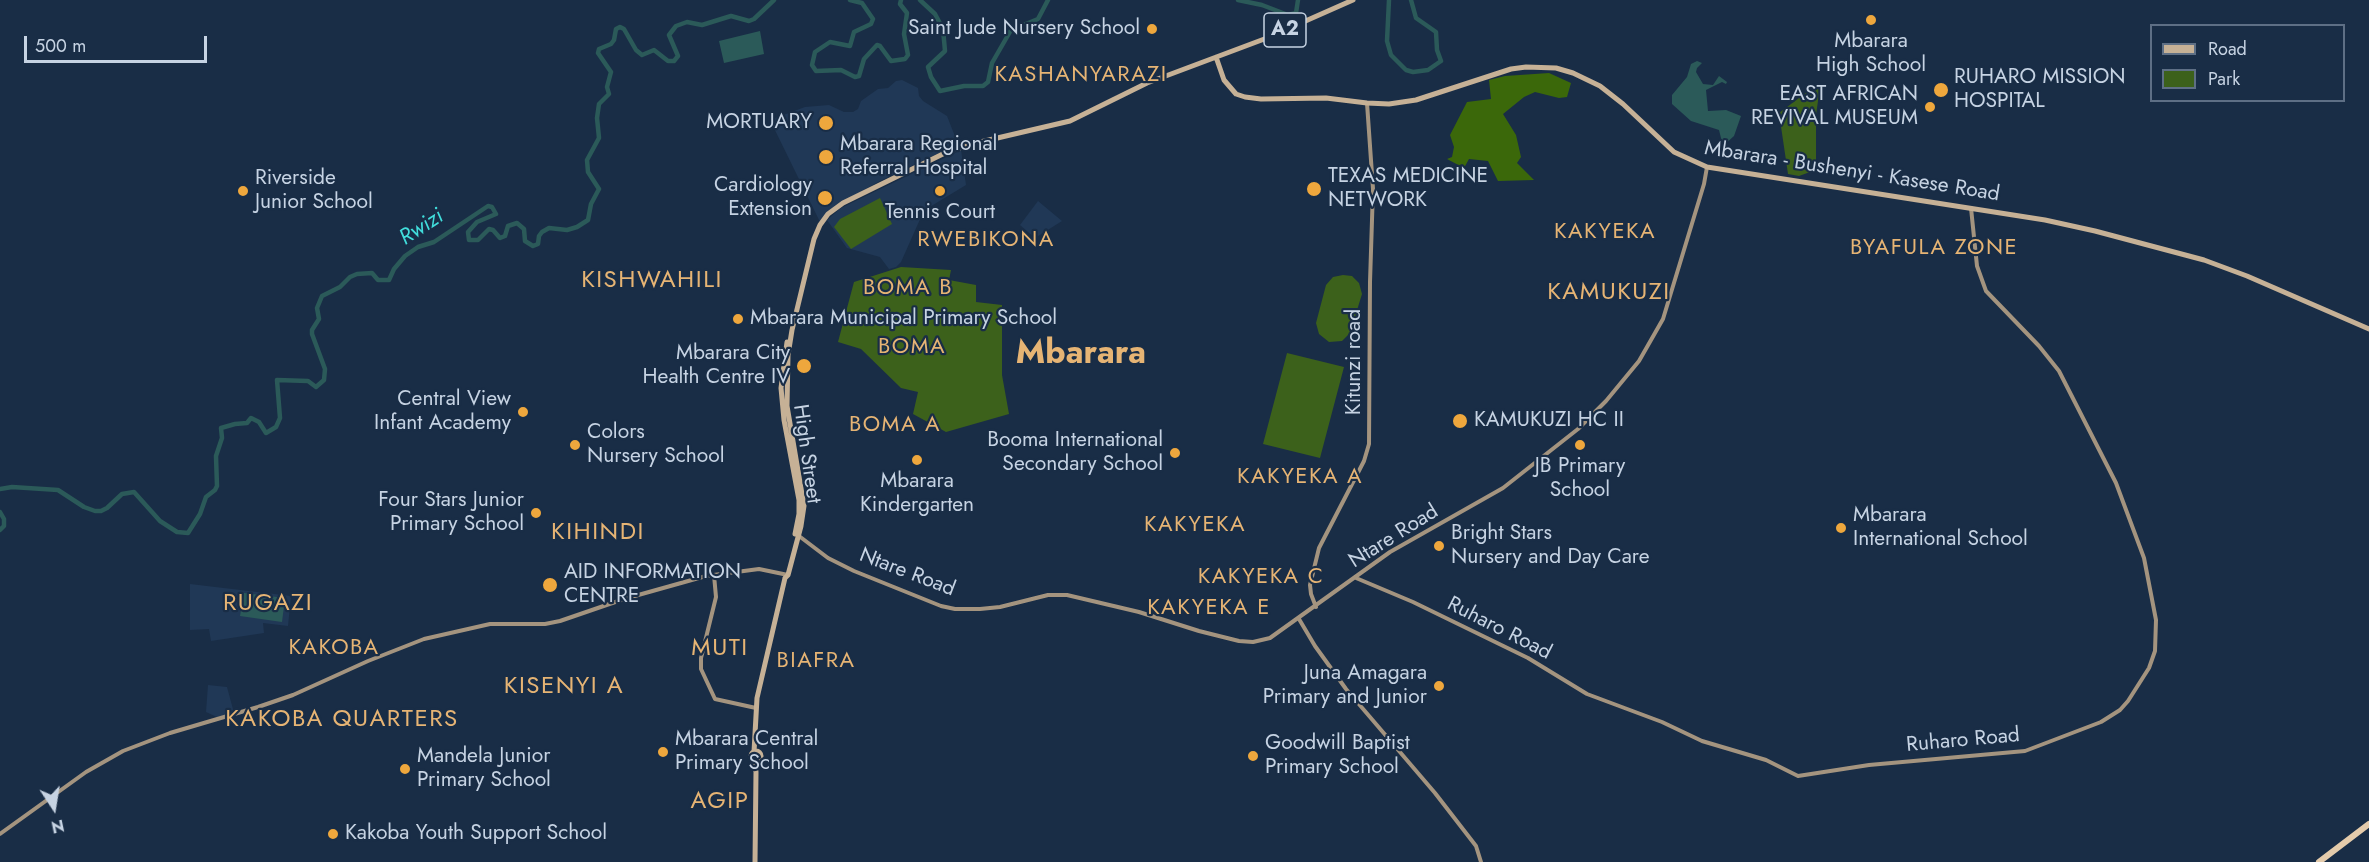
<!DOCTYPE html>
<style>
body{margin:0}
#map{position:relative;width:2369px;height:862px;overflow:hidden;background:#192d46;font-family:Jost,sans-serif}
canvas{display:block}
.legend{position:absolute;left:2150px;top:24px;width:195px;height:78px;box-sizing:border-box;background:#192d46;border:2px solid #5e6f85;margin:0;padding:8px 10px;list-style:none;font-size:18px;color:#c6d3e3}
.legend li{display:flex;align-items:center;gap:12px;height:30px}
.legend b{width:30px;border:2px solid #5e6f85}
.north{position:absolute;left:24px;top:778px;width:60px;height:60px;-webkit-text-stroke:4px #192d46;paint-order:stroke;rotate:168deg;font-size:16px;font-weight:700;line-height:24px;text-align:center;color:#c6d3e3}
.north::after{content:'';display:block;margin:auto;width:21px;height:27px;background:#c6d3e3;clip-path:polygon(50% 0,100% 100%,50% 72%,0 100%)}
.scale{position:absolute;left:24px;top:36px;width:183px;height:27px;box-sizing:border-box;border:3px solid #c6d3e3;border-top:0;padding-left:8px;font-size:18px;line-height:21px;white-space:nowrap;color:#c6d3e3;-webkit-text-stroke:4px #192d46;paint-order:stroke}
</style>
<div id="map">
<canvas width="2369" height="862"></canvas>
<ul class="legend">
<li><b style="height:8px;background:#c6b196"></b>Road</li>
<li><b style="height:16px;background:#3c611b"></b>Park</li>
</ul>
<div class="north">N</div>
<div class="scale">500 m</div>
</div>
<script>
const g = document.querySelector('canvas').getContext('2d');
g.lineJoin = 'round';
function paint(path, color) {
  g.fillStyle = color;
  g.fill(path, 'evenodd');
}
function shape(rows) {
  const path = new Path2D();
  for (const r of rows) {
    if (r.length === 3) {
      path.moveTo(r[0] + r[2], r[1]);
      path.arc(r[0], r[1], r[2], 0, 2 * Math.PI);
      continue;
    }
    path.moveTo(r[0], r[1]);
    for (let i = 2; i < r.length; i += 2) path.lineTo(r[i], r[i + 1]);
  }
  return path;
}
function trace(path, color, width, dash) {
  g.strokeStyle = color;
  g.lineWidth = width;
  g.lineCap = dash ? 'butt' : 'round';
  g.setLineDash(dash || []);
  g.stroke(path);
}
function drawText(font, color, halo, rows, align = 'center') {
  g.font = font + ' Jost,sans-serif';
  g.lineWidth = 4.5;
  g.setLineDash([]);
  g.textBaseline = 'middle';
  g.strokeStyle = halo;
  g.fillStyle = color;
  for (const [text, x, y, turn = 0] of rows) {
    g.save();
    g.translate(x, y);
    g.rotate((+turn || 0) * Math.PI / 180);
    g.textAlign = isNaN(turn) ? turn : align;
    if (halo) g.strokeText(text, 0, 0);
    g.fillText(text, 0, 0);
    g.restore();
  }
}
const built = shape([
 [902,80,918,88,919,96,923,101,947,116,958,144,880,181,842,202,820,222,770,120,805,107,829,105,844,112,853,112,858,109,861,101,878,89,888,88,896,81],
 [961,150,966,185,928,208,921,217,901,262,896,267,889,269,880,257,847,248,827,220,841,208],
 [1038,201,1062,221,1035,238,1020,225],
 [190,584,291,596,288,626,263,623,264,633,211,641,209,629,190,630],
 [208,685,227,687,234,713,217,717,206,712]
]);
const green = shape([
 [1819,83,1820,87,1816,115,1816,163,1810,172,1799,176,1788,174,1779,113],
 [880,198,892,224,851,249,834,227,840,219],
 [901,267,951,270,949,280,976,285,976,302,1002,305,1002,375,1009,414,946,432,913,414,918,392,901,388,861,349,838,342,854,282],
 [1343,275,1352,276,1359,283,1362,294,1350,333,1342,341,1329,342,1319,334,1316,323,1326,285,1333,277],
 [1287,353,1344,367,1320,458,1263,444]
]);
const forest = shape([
 [1549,73,1571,83,1567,97,1559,98,1535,92,1524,97,1503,114,1516,135,1521,157,1517,163,1534,180,1498,181,1488,161,1469,159,1464,168,1447,159,1452,157,1454,147,1450,135,1467,102,1491,99,1489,80,1505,76]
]);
const water = shape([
 [760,31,764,54,724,63,719,41],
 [1697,61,1702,63,1697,68,1696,72,1703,84,1713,85,1719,76,1727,82,1726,84,1722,82,1706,90,1708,111,1726,110,1741,116,1734,136,1723,146,1719,130,1691,121,1672,104,1672,95,1687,77,1691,64],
 [244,593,285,598,282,622,240,616]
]);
const river = shape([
 [850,0,862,3,873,19,871,24,854,32,850,46,830,42,815,52,812,65,816,71,841,70,855,77,859,76,864,59,877,45,880,46,891,61,905,59,908,55,904,34,907,13,900,4,901,0],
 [920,0,935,14,943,29,945,51,928,67,931,77,940,91,964,86,983,86,988,82,992,63,1011,30,1038,19,1048,0],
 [1238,0,1262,5,1288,15,1296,13,1298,0],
 [1389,0,1387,41,1391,55,1406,70,1413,72,1428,70,1441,61,1437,50,1436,32,1416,18,1411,0],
 [0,489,12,487,58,490,84,507,95,511,101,511,107,508,122,494,134,492,160,521,177,532,188,533,200,514,206,497,215,490,217,486,216,456,222,438,221,428,235,424,247,423,251,418,259,422,266,433,276,427,280,418,277,380,308,381,316,387,324,380,325,369,312,334,312,330,319,319,317,308,322,296,340,287,350,277,357,274,372,273,378,280,389,280,394,269,405,256,418,247,434,242,488,206,492,207,496,214,477,222,468,232,469,240,478,240,489,229,493,230,500,238,505,236,508,226,517,223,524,229,525,241,533,246,538,244,539,236,542,232,549,228,567,230,577,227,588,220,591,204,599,189,588,172,587,160,599,138,597,118,599,104,609,94,607,87,611,72,598,53,599,49,611,44,614,40,616,29,620,27,624,29,636,50,642,55,654,50,668,61,674,61,678,56,669,35,676,26,687,22,702,25,731,16,749,21,754,19,774,0],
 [0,512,4,519,4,526,0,530]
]);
const secondary = shape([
 [799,536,828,558,854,571,941,606,955,609,980,609,1000,607,1048,595,1067,595,1139,612,1199,631,1239,641,1253,642,1270,638,1390,552,1503,488,1578,429,1606,401,1639,361,1663,319,1704,184,1707,167],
 [714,575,716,597,701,658,701,669,715,699,756,708],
 [1356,578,1413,602,1528,658,1587,694,1662,722,1702,741,1766,760,1798,776,1869,765,2025,751,2101,722,2120,710,2128,701,2149,668,2155,651,2156,620,2144,558,2116,483,2059,371,2039,346,1986,291,1977,266,1971,208],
 [1316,607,1311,594,1310,585,1319,548,1364,461,1369,444,1370,282,1373,189,1367,103],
 [1299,619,1315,646,1346,689,1435,793,1476,846,1481,862],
 [0,834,86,772,123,751,170,733,258,707,293,695,368,661,424,639,490,624,545,624,560,621,624,599,706,576,759,569,788,575]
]);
const primary = shape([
 [1216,57,1224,80,1236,94,1245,97,1261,99,1326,98,1367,103,1389,104,1416,100,1511,69,1526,67,1556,68,1573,73,1600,86,1623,104,1674,152,1707,167,2045,220,2095,231,2204,260,2247,276,2369,329],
 [787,342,781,388,784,420,799,500,799,514,795,534],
 [785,578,788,575,801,526,804,506,787,406,788,355,792,330,814,239,820,225,828,214,843,203,949,151,976,143,1070,121,1147,83,1267,38,1353,0],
 [756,756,5],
 [754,752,757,698,785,578],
 [754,761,756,772,755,862]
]);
const highway = shape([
 [2319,862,2369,824]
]);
const markers = [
 [1871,20,6,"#eea73d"],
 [1152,29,6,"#eea73d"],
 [1941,90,8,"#eea73d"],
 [1930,107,6,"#eea73d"],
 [826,123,8,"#eea73d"],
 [826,157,8,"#eea73d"],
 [1314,189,8,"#eea73d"],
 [243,191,6,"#eea73d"],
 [940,191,6,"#eea73d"],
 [825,198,8,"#eea73d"],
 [738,319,6,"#eea73d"],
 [804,366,8,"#eea73d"],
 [523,412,6,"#eea73d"],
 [1460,421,8,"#eea73d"],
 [575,445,6,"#eea73d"],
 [1580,445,6,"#eea73d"],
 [1175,453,6,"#eea73d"],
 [917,460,6,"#eea73d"],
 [536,513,6,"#eea73d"],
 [1841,528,6,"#eea73d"],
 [1439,546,6,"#eea73d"],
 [550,585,8,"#eea73d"],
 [1439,686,6,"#eea73d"],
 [663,752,6,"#eea73d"],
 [1253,756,6,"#eea73d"],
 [405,769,6,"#eea73d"],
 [333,834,6,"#eea73d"]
];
const shields = [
 [1285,30,42]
];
const shieldNames = [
 ["A2",1285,30]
];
const poiNames = [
 ["Saint Jude Nursery School",1140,29,"right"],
 ["Mbarara",1871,42,"center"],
 ["High School",1871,66,"center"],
 ["RUHARO MISSION",1954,78],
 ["HOSPITAL",1954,102],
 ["EAST AFRICAN",1918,95,"right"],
 ["REVIVAL MUSEUM",1918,119,"right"],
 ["MORTUARY",812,123,"right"],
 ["Mbarara Regional",840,145],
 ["Referral Hospital",840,169],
 ["TEXAS MEDICINE",1328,177],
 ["NETWORK",1328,201],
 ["Riverside",255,179],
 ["Junior School",255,203],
 ["Cardiology",812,186,"right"],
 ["Extension",812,210,"right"],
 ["Tennis Court",940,213,"center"],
 ["Mbarara Municipal Primary School",750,319],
 ["Mbarara City",790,354,"right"],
 ["Health Centre IV",790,378,"right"],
 ["Central View",511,400,"right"],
 ["Infant Academy",511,424,"right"],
 ["KAMUKUZI HC II",1474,421],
 ["Colors",587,433],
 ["Nursery School",587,457],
 ["Booma International",1163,441,"right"],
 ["Secondary School",1163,465,"right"],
 ["JB Primary",1580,467,"center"],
 ["School",1580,491,"center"],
 ["Mbarara",917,482,"center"],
 ["Kindergarten",917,506,"center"],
 ["Four Stars Junior",524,501,"right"],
 ["Primary School",524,525,"right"],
 ["Mbarara",1853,516],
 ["International School",1853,540],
 ["Bright Stars",1451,534],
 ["Nursery and Day Care",1451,558],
 ["AID INFORMATION",564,573],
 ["CENTRE",564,597],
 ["Juna Amagara",1427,674,"right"],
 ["Primary and Junior",1427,698,"right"],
 ["Mbarara Central",675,740],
 ["Primary School",675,764],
 ["Goodwill Baptist",1265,744],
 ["Primary School",1265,768],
 ["Mandela Junior",417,757],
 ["Primary School",417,781],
 ["Kakoba Youth Support School",345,834]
];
const streetNames = [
 ["Mbarara - Bushenyi - Kasese Road",1852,172,9],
 ["Kitunzi road",1355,362,-90],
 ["High Street",806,454,82],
 ["Ntare Road",1394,537,-32],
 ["Ntare Road",907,573,21],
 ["Ruharo Road",1499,629,27],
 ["Ruharo Road",1963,741,-5]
];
const neighbourhoodNames = [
 ["KASHANYARAZI",1081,76],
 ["KAKYEKA",1605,233],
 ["RWEBIKONA",986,241],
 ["BYAFULA ZONE",1934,249],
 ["BOMA B",908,289],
 ["BOMA",912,348],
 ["BOMA A",895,426],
 ["KAKYEKA A",1300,478],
 ["KAKYEKA",1195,526],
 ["KAKYEKA C",1261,578],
 ["KAKYEKA E",1209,609],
 ["KAKOBA",334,649],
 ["BIAFRA",816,662]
];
const waterNames = [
 ["Rwizi",422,228,-33]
];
const quarterNames = [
 ["KISHWAHILI",652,281],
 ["KAMUKUZI",1609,293],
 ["KIHINDI",598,533],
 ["RUGAZI",268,604],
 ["MUTI",720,649],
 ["KISENYI A",564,687],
 ["KAKOBA QUARTERS",342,720],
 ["AGIP",720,802]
];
const townNames = [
 ["Mbarara",1081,355]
];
paint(built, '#203856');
paint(green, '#3c611b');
paint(forest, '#3b680a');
paint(water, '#2b5a59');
trace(river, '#2b5a59', 4.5);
trace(secondary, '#a4947f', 4);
trace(primary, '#c6b196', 5);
trace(highway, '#e4cbab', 6);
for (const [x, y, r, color] of markers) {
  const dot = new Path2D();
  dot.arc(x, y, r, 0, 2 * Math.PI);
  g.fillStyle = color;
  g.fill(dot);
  trace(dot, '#192d46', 2);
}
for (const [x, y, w] of shields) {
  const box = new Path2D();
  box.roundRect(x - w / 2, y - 17, w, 34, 4.5);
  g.fillStyle = '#192d46';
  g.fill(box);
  trace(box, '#c6d3e3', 1.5);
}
drawText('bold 20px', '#c6d3e3', null, shieldNames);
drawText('21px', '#c6d3e3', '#192d46', poiNames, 'left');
drawText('21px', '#c6d3e3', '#192d46', streetNames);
g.letterSpacing = '1.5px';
drawText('22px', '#e6b474', '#192d46', neighbourhoodNames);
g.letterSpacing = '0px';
drawText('italic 22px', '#41dddb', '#192d46', waterNames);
g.letterSpacing = '1.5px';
drawText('24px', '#e6b474', '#192d46', quarterNames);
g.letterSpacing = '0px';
drawText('bold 33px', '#e6b474', '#192d46', townNames);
</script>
